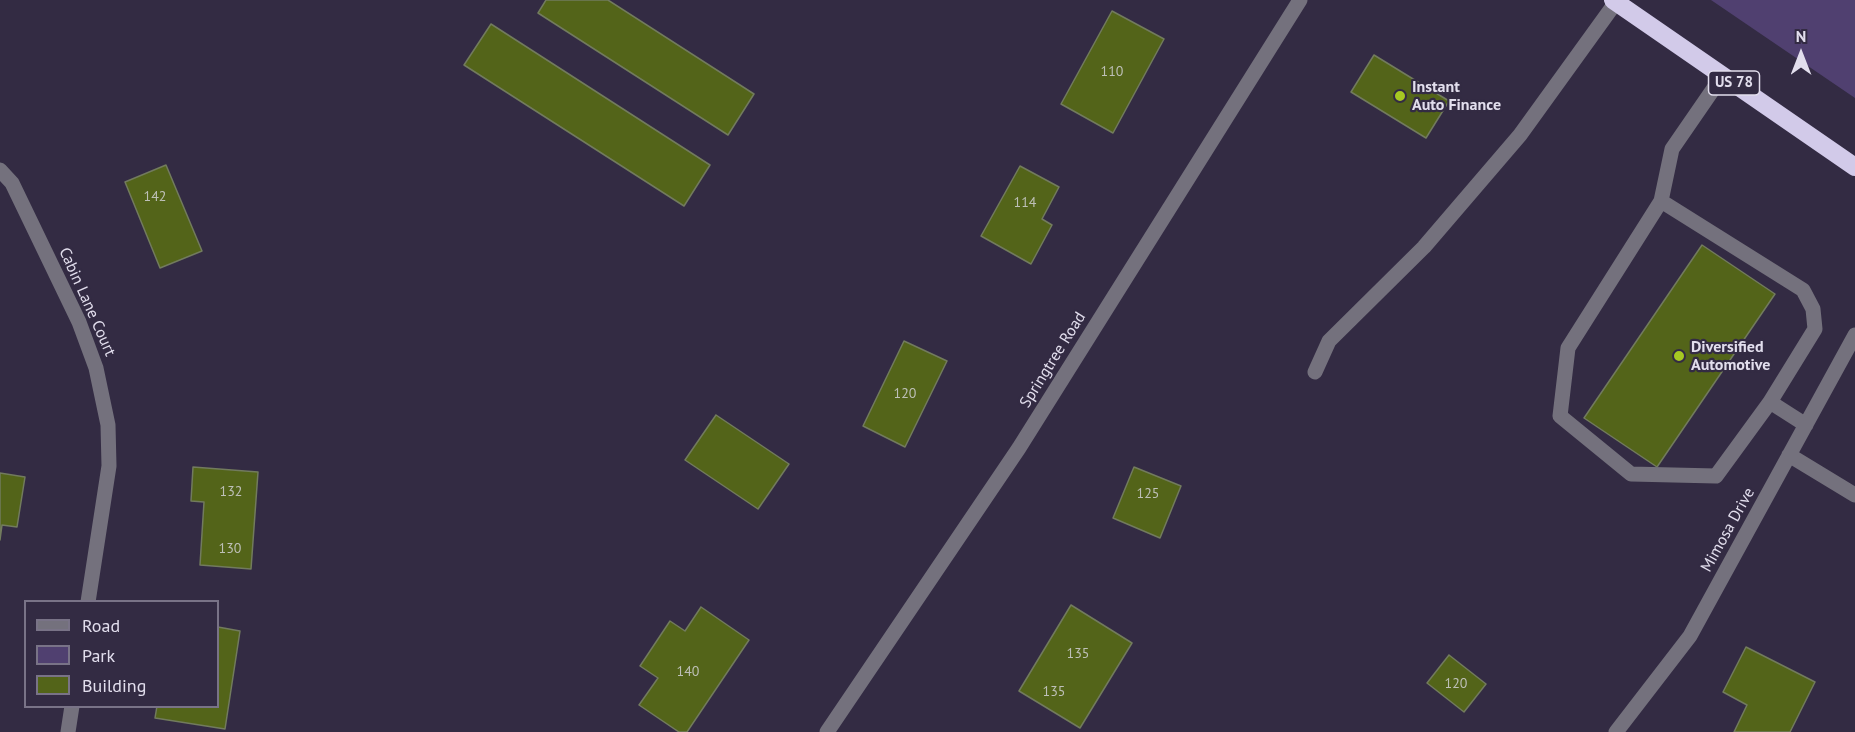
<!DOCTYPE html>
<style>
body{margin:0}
#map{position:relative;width:1855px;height:732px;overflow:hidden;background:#332b43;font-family:"PT Sans",sans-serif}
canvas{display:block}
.legend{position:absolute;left:24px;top:600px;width:195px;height:108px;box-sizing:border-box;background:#332b43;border:2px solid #797387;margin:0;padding:8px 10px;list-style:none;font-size:18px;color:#e2deed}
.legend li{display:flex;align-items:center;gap:12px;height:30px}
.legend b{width:30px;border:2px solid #797387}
.north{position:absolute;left:1771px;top:24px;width:60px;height:60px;-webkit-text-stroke:4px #332b43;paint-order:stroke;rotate:0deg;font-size:16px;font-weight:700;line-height:24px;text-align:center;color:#e2deed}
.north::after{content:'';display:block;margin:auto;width:21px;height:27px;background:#e2deed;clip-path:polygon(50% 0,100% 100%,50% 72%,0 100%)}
</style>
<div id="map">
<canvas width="1855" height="732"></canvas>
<ul class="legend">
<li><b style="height:8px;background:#74717d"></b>Road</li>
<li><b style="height:16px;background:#504070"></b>Park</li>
<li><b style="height:16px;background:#536419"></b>Building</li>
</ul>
<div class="north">N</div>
</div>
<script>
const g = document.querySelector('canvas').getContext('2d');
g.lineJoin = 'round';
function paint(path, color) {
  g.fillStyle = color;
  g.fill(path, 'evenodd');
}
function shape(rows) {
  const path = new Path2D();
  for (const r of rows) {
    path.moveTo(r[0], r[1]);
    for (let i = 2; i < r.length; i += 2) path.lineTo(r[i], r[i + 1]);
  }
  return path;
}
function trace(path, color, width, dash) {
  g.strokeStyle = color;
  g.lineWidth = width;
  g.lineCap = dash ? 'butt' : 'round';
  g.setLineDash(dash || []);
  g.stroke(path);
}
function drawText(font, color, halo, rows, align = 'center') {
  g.font = font + ' "PT Sans",sans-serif';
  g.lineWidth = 4.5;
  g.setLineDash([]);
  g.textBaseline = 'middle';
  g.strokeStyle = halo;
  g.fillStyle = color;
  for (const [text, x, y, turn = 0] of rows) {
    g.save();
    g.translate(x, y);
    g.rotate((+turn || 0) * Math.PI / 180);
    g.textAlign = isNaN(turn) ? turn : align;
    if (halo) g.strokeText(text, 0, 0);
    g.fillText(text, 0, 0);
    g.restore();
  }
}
const green = shape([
 [1711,0,1855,0,1855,98]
]);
const building = shape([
 [546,0,608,0,754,94,728,135,538,13,546,0],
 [1112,11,1164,39,1113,133,1061,104,1112,11],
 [491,24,710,165,684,206,464,65,491,24],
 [1374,55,1449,101,1426,138,1351,92,1374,55],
 [166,165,202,251,160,268,125,182,166,165],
 [1020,166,1059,187,1042,219,1052,225,1031,264,981,236,1020,166],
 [1702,245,1775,294,1657,467,1584,418,1702,245],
 [904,341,947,361,905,447,863,426,904,341],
 [716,415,789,464,758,509,685,460,716,415],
 [193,467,258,472,251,569,200,565,204,502,191,501,193,467],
 [1134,467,1181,486,1160,538,1113,518,1134,467],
 [0,473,25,477,17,527,2,525,0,540,0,473],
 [1071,605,1132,643,1080,728,1019,691,1071,605],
 [701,607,749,640,687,732,679,732,639,705,658,678,640,666,670,621,685,631,701,607],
 [218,627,240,631,225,729,155,718,157,706,218,706,218,627],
 [1746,647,1815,682,1790,732,1734,732,1747,705,1723,692,1746,647],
 [1449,655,1486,684,1464,712,1427,683,1449,655]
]);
const minor = shape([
 [0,170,12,183,79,322,96,368,108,425,109,466,88,602],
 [1661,201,1672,149,1723,75],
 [1315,372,1329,341,1424,247,1520,135,1616,2],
 [1770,402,1716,476,1631,474,1560,416,1568,348,1661,201,1803,290,1813,309,1815,329,1770,402,1806,425],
 [1789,455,1855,495],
 [68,732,72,706],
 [827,732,1019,448,1300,0],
 [1616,732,1690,636,1855,335]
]);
const highway = shape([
 [1613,0,1855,167]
]);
const markers = [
 [1400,96,6,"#a6c822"],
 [1679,356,6,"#a6c822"]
];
const numberNames = [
 ["110",1112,72],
 ["142",155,197],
 ["114",1025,203],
 ["120",905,394],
 ["132",231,492],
 ["125",1148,494],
 ["130",230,549],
 ["135",1078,654],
 ["140",688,672],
 ["120",1456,684],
 ["135",1054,692]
];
const shields = [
 [1734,83,51]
];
const shieldNames = [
 ["US 78",1734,83]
];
const poiNames = [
 ["Instant",1412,87],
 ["Auto Finance",1412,105],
 ["Diversified",1691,347],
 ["Automotive",1691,365]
];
const streetNames = [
 ["Cabin Lane Court",87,302,66],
 ["Springtree Road",1053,360,-58],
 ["Mimosa Drive",1728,530,-61]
];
paint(green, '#504070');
paint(building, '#536419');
trace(building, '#727b5e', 1.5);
trace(minor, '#74717d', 15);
trace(highway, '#d2cae9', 18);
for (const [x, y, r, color] of markers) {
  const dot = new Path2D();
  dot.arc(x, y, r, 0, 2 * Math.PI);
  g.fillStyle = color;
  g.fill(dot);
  trace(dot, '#332b43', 2);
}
drawText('14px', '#bec0b8', null, numberNames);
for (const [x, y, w] of shields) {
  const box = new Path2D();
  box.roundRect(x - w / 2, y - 12, w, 24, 4.5);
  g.fillStyle = '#332b43';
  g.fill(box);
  trace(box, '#e2deed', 1.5);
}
drawText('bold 15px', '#e2deed', null, shieldNames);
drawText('bold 16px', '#e2deed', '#332b43', poiNames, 'left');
drawText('16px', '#e2deed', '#332b43', streetNames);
</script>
